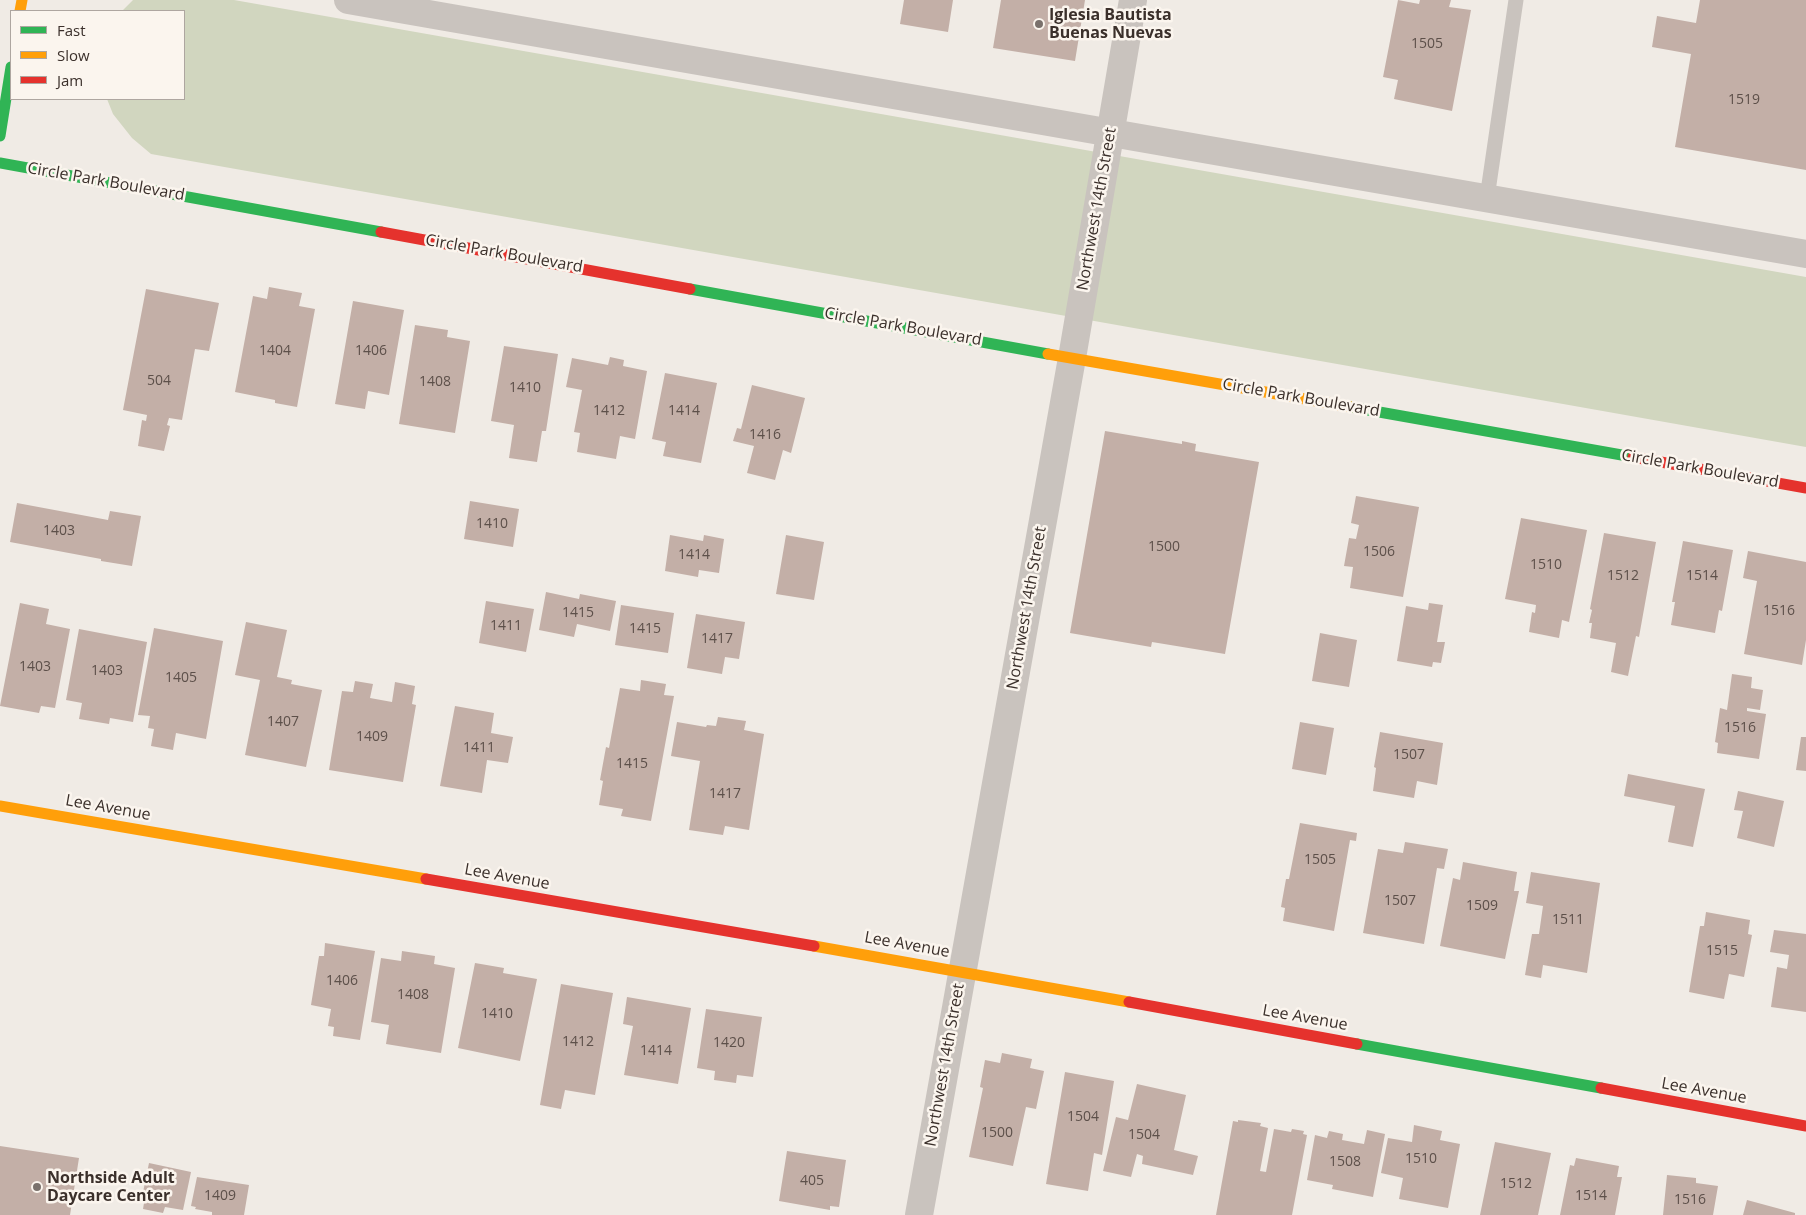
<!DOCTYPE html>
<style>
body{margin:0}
#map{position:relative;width:1806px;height:1215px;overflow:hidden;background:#f0ebe5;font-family:"Open Sans",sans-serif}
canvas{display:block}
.legend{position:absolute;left:10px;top:10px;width:175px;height:90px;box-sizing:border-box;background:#fbf5ee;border:1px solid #aea6a0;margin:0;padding:6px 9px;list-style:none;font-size:15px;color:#3b302b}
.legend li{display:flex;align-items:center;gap:10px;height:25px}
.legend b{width:25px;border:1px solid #aea6a0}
</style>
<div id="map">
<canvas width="1806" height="1215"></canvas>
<ul class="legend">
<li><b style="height:6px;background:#30b455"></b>Fast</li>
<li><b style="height:6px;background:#ff9f0a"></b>Slow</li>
<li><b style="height:6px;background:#e5322d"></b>Jam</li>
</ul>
</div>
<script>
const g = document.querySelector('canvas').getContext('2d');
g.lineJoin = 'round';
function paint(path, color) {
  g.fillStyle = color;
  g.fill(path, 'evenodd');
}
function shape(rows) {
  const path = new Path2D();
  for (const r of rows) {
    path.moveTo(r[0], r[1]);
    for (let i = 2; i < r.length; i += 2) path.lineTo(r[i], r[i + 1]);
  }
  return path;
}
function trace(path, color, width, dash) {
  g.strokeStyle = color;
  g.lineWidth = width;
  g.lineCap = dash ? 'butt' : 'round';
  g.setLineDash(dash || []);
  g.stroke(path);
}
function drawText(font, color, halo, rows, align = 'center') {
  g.font = font + ' "Open Sans",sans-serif';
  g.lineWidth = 5;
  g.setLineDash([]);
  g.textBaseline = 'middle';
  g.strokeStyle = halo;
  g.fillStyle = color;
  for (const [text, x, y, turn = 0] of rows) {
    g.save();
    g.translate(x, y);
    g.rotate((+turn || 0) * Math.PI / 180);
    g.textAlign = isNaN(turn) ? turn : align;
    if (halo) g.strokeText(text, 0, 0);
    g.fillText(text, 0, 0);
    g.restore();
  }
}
const green = shape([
 [133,0,234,0,1806,277,1806,447,151,154,132,138,113,114,107,99,184,99,184,11,122,11]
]);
const building = shape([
 [904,0,953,0,948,32,900,24],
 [1001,0,1085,0,1075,61,993,48],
 [1398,0,1419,4,1420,0,1451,0,1449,7,1471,10,1452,111,1394,99,1398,80,1383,77],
 [1700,0,1806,0,1806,170,1675,147,1691,54,1652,47,1657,16,1696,23],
 [269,287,302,293,299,306,315,309,297,407,275,403,275,400,235,392,253,296,267,299],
 [146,289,219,303,209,351,195,349,182,420,169,418,167,425,170,426,164,451,138,446,142,420,146,421,147,415,123,410],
 [353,301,404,310,389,395,368,391,365,409,335,404],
 [415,325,448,330,447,337,470,341,455,433,399,424],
 [504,346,558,354,546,431,542,431,537,462,509,458,514,425,491,421],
 [610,357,624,360,623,366,647,371,635,439,620,436,616,459,577,452,580,433,574,432,582,390,566,387,572,358,608,365],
 [665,373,717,383,701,463,663,456,666,442,652,439],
 [752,385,805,398,791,453,783,450,775,480,747,473,754,446,733,441,737,428,741,429],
 [1105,431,1182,444,1182,441,1196,444,1195,451,1259,462,1225,654,1152,642,1151,647,1070,633],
 [1356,496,1419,507,1403,597,1350,588,1353,567,1344,566,1349,538,1356,539,1359,525,1351,523],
 [470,501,519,509,513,547,464,539],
 [17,503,108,520,110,511,141,516,132,566,101,561,101,559,10,542],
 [1521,518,1587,530,1569,622,1562,620,1559,638,1529,632,1532,612,1535,613,1536,605,1505,599],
 [1604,533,1656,542,1639,637,1636,636,1628,676,1611,672,1616,643,1590,638,1592,623,1589,623,1592,610,1590,609],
 [670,535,703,541,704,535,724,539,719,573,699,570,698,577,665,571],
 [786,535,824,542,814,600,776,594],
 [1683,541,1733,550,1722,611,1719,610,1715,633,1671,625,1675,602,1672,602],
 [1748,551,1806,562,1806,640,1802,665,1744,654,1757,581,1743,578],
 [546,592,579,599,580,594,616,601,610,631,577,624,574,637,539,630],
 [486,601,534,609,526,652,479,643],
 [20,603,49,609,46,624,70,629,55,708,41,706,39,713,0,706],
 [1429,603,1443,605,1437,642,1445,642,1441,663,1433,662,1432,667,1397,661,1406,606,1428,610],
 [621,605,674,613,668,653,615,645],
 [696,614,745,622,739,659,725,657,722,674,687,668],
 [246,622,287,630,277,677,292,680,291,684,322,690,306,767,245,755,260,680,235,675],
 [154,628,223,641,206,739,176,733,173,750,151,746,154,729,148,728,150,716,138,715],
 [79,629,147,642,133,722,110,718,109,724,79,719,82,703,66,700],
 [1320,633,1357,640,1349,687,1312,681],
 [1732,674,1752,677,1751,688,1763,690,1760,710,1747,708,1747,711,1766,714,1759,759,1717,753,1718,743,1715,742,1720,708,1727,710],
 [641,680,666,684,664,695,674,696,651,821,621,816,623,809,599,805,603,781,600,780,606,747,609,748,620,688,640,691],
 [355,681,373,684,370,698,392,702,395,682,415,686,412,704,416,705,403,782,329,770,342,691,353,692],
 [455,706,494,713,491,733,513,737,508,763,487,760,482,793,440,786],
 [718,717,746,721,744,730,764,734,749,830,725,826,723,835,689,830,700,761,671,756,677,722,706,727,707,725,716,726],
 [1300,722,1334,728,1326,775,1292,769],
 [1380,732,1443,743,1437,785,1417,781,1414,798,1373,791,1376,768,1374,767],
 [1801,737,1806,737,1806,771,1796,770],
 [1628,774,1705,789,1693,847,1668,842,1675,806,1624,796],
 [1738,791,1784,801,1774,847,1737,838,1743,811,1734,810],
 [1300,823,1357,833,1356,841,1350,840,1334,931,1283,921,1285,908,1281,907,1286,879,1289,879],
 [1405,842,1448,849,1444,869,1437,868,1424,944,1363,933,1378,849,1403,853],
 [1463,862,1517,872,1514,891,1519,891,1505,959,1440,946,1453,878,1460,880],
 [1531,872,1600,883,1587,973,1543,965,1541,978,1525,975,1532,934,1539,934,1543,906,1526,903],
 [1706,912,1750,920,1748,934,1752,935,1744,977,1729,974,1724,999,1689,992,1700,926,1704,926],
 [1774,930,1806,934,1806,1012,1771,1007,1777,967,1787,969,1789,955,1770,952],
 [325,943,375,951,360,1040,333,1036,334,1027,328,1026,331,1009,311,1005,319,956,324,956],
 [402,951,435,956,434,964,455,968,441,1053,386,1044,389,1025,371,1022,381,958,401,961],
 [475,963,504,968,503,973,537,979,520,1061,458,1048],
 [561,984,613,993,595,1095,565,1090,561,1109,540,1105],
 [627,997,691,1008,678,1084,624,1075,633,1026,623,1024],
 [706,1009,762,1017,753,1077,737,1075,736,1083,714,1080,715,1071,697,1068],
 [1002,1053,1032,1059,1030,1068,1044,1071,1036,1109,1026,1107,1013,1166,969,1157,983,1088,980,1087,985,1060,1000,1063],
 [1065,1072,1114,1081,1102,1155,1094,1153,1088,1191,1046,1184],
 [1137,1084,1186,1095,1174,1150,1198,1156,1193,1175,1142,1164,1143,1156,1137,1154,1131,1177,1103,1171,1116,1117,1128,1120],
 [1238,1120,1261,1123,1260,1126,1268,1128,1260,1171,1266,1172,1274,1129,1291,1132,1292,1129,1304,1131,1303,1134,1307,1135,1292,1215,1216,1215,1233,1121,1238,1122],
 [1414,1125,1442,1131,1440,1140,1460,1144,1448,1208,1399,1199,1403,1178,1381,1173,1388,1138,1412,1142],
 [1367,1130,1385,1134,1373,1197,1332,1189,1333,1185,1307,1180,1315,1135,1327,1138,1329,1131,1343,1134,1342,1140,1364,1144],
 [1495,1142,1551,1153,1538,1215,1480,1215],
 [0,1146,79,1158,70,1215,0,1215],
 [787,1151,846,1160,839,1207,830,1206,830,1210,779,1201],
 [1576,1158,1619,1166,1617,1177,1622,1177,1615,1215,1560,1215,1570,1165,1574,1166],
 [149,1163,191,1172,183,1210,165,1207,163,1213,143,1209,144,1203,141,1202],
 [1667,1175,1696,1178,1696,1183,1718,1186,1713,1215,1663,1215],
 [197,1177,249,1185,244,1215,212,1215,212,1212,195,1209,196,1207,191,1206],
 [1747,1200,1795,1213,1795,1215,1743,1215]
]);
const lane = shape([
 [1487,198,1516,0]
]);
const street = shape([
 [348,0,1806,254],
 [919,1215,1072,358,1133,0]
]);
const fast = shape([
 [0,136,11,67],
 [0,163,381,232],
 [690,289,1048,354],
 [1351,407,1633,457],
 [1357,1044,1601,1088]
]);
const slow = shape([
 [20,11,22,0],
 [1048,354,1351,407],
 [0,806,426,879],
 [814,946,1129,1002]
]);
const jam = shape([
 [381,232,690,289],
 [1633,457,1806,488],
 [426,879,814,946],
 [1129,1002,1357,1044],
 [1601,1088,1806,1126]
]);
const markers = [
 [1039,24,5,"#7a716c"],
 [37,1187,5,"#7a716c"]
];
const numberNames = [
 ["1505",1427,44],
 ["1519",1744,100],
 ["1404",275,351],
 ["1406",371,351],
 ["504",159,381],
 ["1408",435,382],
 ["1410",525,388],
 ["1412",609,411],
 ["1414",684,411],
 ["1416",765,435],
 ["1410",492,524],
 ["1403",59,531],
 ["1500",1164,547],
 ["1506",1379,552],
 ["1414",694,555],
 ["1510",1546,565],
 ["1512",1623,576],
 ["1514",1702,576],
 ["1516",1779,611],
 ["1415",578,613],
 ["1411",506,626],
 ["1415",645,629],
 ["1417",717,639],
 ["1403",35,667],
 ["1403",107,671],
 ["1405",181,678],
 ["1407",283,722],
 ["1516",1740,728],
 ["1409",372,737],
 ["1411",479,748],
 ["1507",1409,755],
 ["1415",632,764],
 ["1417",725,794],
 ["1505",1320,860],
 ["1507",1400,901],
 ["1509",1482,906],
 ["1511",1568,920],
 ["1515",1722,951],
 ["1406",342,981],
 ["1408",413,995],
 ["1410",497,1014],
 ["1412",578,1042],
 ["1420",729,1043],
 ["1414",656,1051],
 ["1504",1083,1117],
 ["1500",997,1133],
 ["1504",1144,1135],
 ["1510",1421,1159],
 ["1508",1345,1162],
 ["405",812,1181],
 ["1512",1516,1184],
 ["1409",220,1196],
 ["1514",1591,1196],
 ["1516",1690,1200]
];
const poiNames = [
 ["Iglesia Bautista",1049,15],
 ["Buenas Nuevas",1049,33],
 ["Northside Adult",47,1178],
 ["Daycare Center",47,1196]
];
const streetNames = [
 ["Circle Park Boulevard",106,182,10],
 ["Northwest 14th Street",1097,209,-80],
 ["Circle Park Boulevard",504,254,10],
 ["Circle Park Boulevard",903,327,10],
 ["Circle Park Boulevard",1301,398,10],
 ["Circle Park Boulevard",1700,469,10],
 ["Northwest 14th Street",1027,608,-80],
 ["Lee Avenue",108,808,10],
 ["Lee Avenue",507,877,10],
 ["Lee Avenue",907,945,10],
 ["Lee Avenue",1305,1018,10],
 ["Northwest 14th Street",945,1065,-80],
 ["Lee Avenue",1704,1091,10]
];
paint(green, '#d1d6bf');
paint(building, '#c3afa7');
trace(lane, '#c9c3be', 15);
trace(street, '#c9c3be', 28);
trace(fast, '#30b455', 11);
trace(slow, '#ff9f0a', 11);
trace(jam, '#e5322d', 11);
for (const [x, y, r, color] of markers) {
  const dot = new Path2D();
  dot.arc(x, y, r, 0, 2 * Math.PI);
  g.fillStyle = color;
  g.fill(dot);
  trace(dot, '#fbf5ee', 2);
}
drawText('14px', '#5d504a', null, numberNames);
drawText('bold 16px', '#3b302b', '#fbf5ee', poiNames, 'left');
drawText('16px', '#3b302b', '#fbf5ee', streetNames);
</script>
